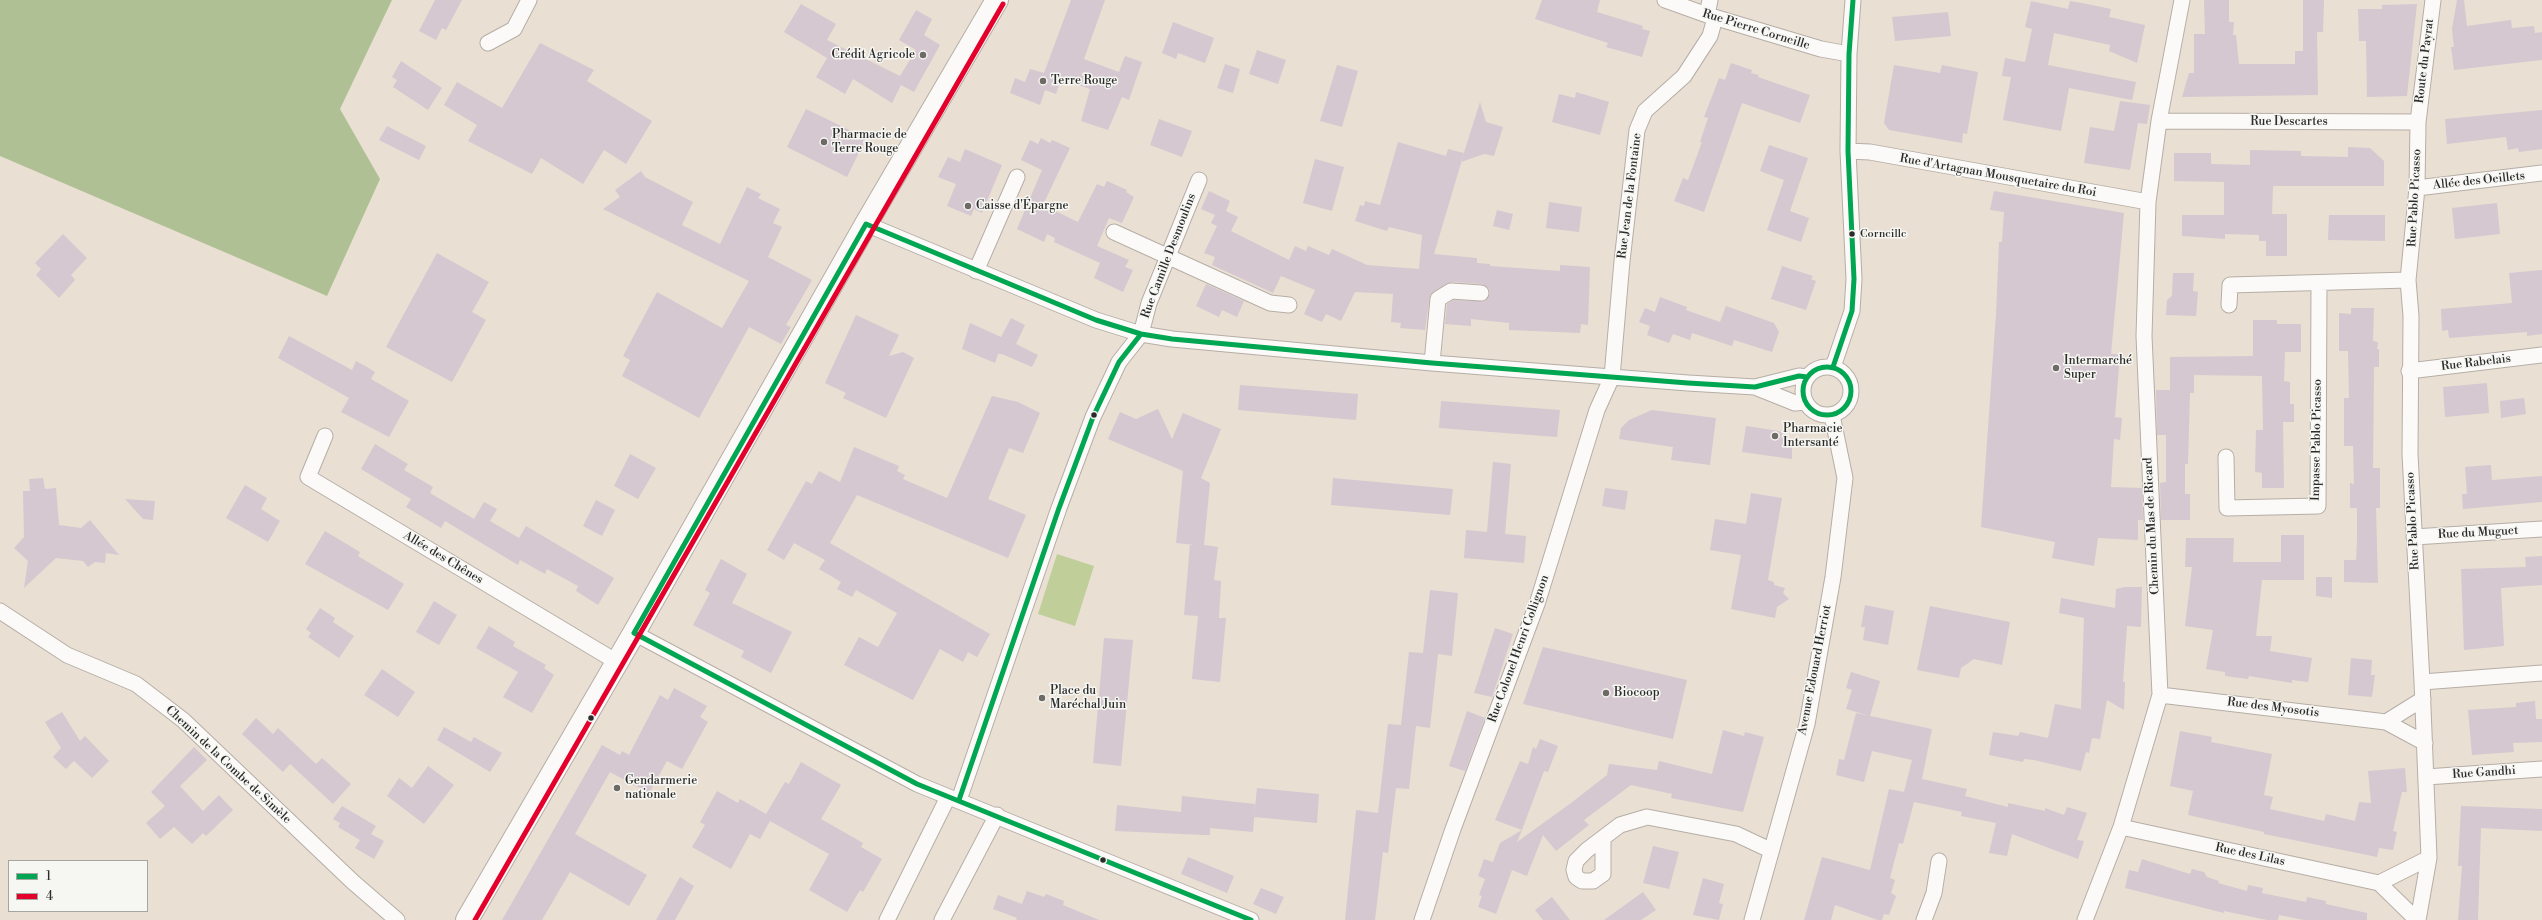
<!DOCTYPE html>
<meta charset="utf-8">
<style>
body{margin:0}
#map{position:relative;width:2542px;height:920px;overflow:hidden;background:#eadfd3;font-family:"Libre Bodoni",serif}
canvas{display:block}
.legend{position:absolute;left:8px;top:860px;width:140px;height:52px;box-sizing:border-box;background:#f6f6f2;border:1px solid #a5a5a2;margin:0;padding:5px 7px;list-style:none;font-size:12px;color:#2b2b2b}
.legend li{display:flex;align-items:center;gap:8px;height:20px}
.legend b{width:20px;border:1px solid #a5a5a2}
</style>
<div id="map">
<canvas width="2542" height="920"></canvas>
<ul class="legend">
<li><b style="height:5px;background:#00a651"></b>1</li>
<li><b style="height:5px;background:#e4002b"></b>4</li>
</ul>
</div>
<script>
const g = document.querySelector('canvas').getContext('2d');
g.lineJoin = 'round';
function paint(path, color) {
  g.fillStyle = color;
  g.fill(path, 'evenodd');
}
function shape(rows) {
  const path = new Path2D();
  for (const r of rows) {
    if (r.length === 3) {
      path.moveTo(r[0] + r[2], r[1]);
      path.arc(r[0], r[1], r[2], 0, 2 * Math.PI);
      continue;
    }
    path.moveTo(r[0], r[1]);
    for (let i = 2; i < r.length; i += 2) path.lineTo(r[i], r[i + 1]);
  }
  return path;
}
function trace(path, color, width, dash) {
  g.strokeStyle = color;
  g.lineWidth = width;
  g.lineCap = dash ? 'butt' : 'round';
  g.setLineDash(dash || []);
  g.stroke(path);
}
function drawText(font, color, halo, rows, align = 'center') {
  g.font = font + ' "Libre Bodoni",serif';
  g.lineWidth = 3;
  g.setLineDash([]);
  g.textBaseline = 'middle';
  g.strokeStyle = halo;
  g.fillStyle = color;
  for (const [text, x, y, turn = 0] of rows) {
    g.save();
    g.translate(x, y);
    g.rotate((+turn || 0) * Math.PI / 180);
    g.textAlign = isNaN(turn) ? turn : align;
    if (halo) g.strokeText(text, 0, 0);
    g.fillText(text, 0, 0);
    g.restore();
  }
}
const green = shape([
 [1057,554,1094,566,1075,626,1038,614]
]);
const forest = shape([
 [0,0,392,0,340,109,380,179,327,296,0,156]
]);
const building = shape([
 [435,0,462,0,446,30,442,28,436,40,419,31],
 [1071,0,1105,0,1084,59,1119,72,1125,56,1142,62,1129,100,1122,97,1108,130,1081,121,1090,89,1061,79,1056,94,1045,90,1040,105,1010,93,1015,78,1025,82,1030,69,1044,73],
 [1542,0,1600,0,1597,12,1643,26,1642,29,1650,31,1642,57,1606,47,1608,43,1535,19],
 [2204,0,2229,0,2229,22,2234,22,2233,35,2236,35,2239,64,2295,64,2295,51,2303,51,2303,0,2324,0,2323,32,2317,32,2318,95,2182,97,2189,73,2194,73,2194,34,2205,34],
 [2457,0,2464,0,2467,26,2511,20,2512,28,2534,26,2535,33,2542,32,2542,60,2454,70,2451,47,2454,47,2452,29],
 [2031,1,2068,9,2070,1,2092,5,2111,9,2109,17,2145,25,2137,63,2109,51,2110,45,2054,33,2048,65,2136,82,2132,100,2069,88,2061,131,2003,120,2011,77,2002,76,2005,58,2025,62,2032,29,2025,27],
 [801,4,836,24,827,40,900,76,916,50,899,40,916,10,932,19,924,35,940,45,914,92,901,85,892,103,853,79,845,94,816,77,827,58,784,32],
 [2417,4,2407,96,2367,97,2366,41,2359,41,2358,9,2382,9,2382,5],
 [1948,12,1951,36,1895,41,1892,17],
 [1173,22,1214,38,1205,63,1178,53,1176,59,1162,53],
 [540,43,594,70,587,81,652,121,626,164,604,150,583,184,541,158,532,174,468,141,477,125,444,105,457,82,502,108],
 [1257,50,1286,60,1278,84,1249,74],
 [401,61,442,88,428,110,393,87,397,80,392,77],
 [1731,63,1752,70,1751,73,1759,75,1758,77,1810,95,1800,123,1742,103,1704,212,1674,201,1683,178,1688,180,1702,142,1700,142,1708,118,1704,117,1719,78,1725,80],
 [1225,64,1240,69,1233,93,1217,88],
 [1337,65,1358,71,1342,127,1320,121],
 [1894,65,1940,73,1942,65,1978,72,1967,134,1963,133,1962,143,1889,130,1884,123],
 [1576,92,1609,102,1600,135,1552,122,1559,94,1575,98],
 [2120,101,2150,105,2147,124,2138,123,2130,170,2084,163,2090,127,2114,131],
 [1480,102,1486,122,1503,127,1494,156,1484,154,1461,162],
 [806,109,866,138,847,177,787,147],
 [2542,110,2542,149,2519,152,2518,148,2508,150,2506,137,2447,144,2445,119],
 [1159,119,1192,131,1182,157,1150,145],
 [387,126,426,146,419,160,379,140],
 [1041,138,1050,143,1052,140,1070,148,1043,205,1078,222,1097,184,1104,187,1107,181,1127,190,1126,192,1134,197,1122,223,1109,218,1097,246,1129,260,1125,267,1133,270,1123,292,1094,278,1100,263,1054,242,1055,238,1047,234,1044,242,1017,229,1042,170,1021,160,1030,140,1038,144],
 [1398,142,1446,156,1448,149,1464,153,1434,254,1477,258,1477,263,1490,264,1490,266,1560,271,1560,265,1590,267,1588,325,1581,324,1580,333,1509,330,1509,323,1471,319,1471,326,1445,324,1447,304,1453,300,1485,301,1490,294,1489,289,1482,284,1452,282,1430,295,1425,330,1400,328,1401,323,1391,322,1393,294,1355,292,1341,321,1326,314,1322,322,1304,314,1315,290,1281,276,1273,293,1212,265,1215,257,1204,253,1217,226,1211,223,1215,215,1201,209,1209,191,1230,201,1226,211,1238,217,1231,231,1289,260,1295,246,1306,251,1308,246,1329,255,1332,249,1367,265,1419,269,1422,235,1389,227,1387,231,1355,221,1360,205,1364,206,1365,201,1380,205],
 [1769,145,1808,158,1790,211,1809,218,1801,242,1767,230,1784,180,1760,171],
 [2348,147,2370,148,2384,161,2384,186,2273,186,2272,214,2287,214,2287,256,2266,256,2266,241,2259,241,2259,235,2225,234,2225,239,2182,236,2182,215,2224,215,2224,182,2174,181,2174,153,2211,153,2211,164,2250,165,2250,150,2301,151,2301,156,2348,157],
 [965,149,1002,165,982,213,974,209,971,216,947,206,956,184,938,177,948,157,960,162],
 [1315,159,1344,167,1332,211,1303,203],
 [641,171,645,177,693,202,682,225,720,244,747,187,761,194,758,198,780,209,773,223,782,227,768,257,812,280,786,325,791,327,781,344,749,327,699,418,622,376,630,360,623,356,657,292,722,328,749,281,603,209,620,197,615,190],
 [1994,191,2124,213,2111,354,2120,354,2115,417,2122,418,2120,440,2114,439,2111,487,2142,488,2143,520,2138,520,2138,540,2098,538,2094,566,2052,558,2055,542,1981,527,1996,314,1999,242,2002,242,2004,212,1990,210],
 [1549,202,1582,207,1579,232,1546,228],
 [2497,203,2500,234,2455,239,2452,208],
 [1497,210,1513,214,1509,230,1493,226],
 [2329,215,2385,215,2385,241,2328,240],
 [63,234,87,258,71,275,75,280,59,298,36,275,41,269,35,263],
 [437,253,489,282,472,312,486,320,452,382,386,347],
 [1782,266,1813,276,1811,279,1816,281,1806,310,1771,299],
 [2542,270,2542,334,2527,336,2527,332,2449,338,2448,330,2442,331,2441,309,2512,303,2509,273],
 [2173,273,2194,273,2193,291,2198,292,2196,316,2166,315,2167,300,2172,296],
 [1206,284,1244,301,1237,317,1222,310,1219,317,1196,306],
 [1660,297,1687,307,1686,310,1720,322,1726,306,1774,323,1779,332,1772,352,1734,340,1732,346,1692,333,1690,340,1673,334,1669,343,1647,335,1650,326,1639,322,1645,308,1655,312],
 [2351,308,2374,308,2373,341,2378,342,2377,349,2379,349,2379,367,2374,367,2373,468,2380,468,2380,508,2376,508,2378,583,2344,582,2344,560,2356,560,2357,540,2357,508,2350,508,2350,483,2354,484,2353,446,2344,446,2344,398,2349,398,2348,351,2339,351,2339,313,2351,314],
 [856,315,899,335,889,356,903,352,914,358,886,418,843,398,846,393,825,383],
 [1011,318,1025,325,1016,344,1038,355,1032,367,1002,354,998,354,995,363,962,349,970,323,1001,337],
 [2253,320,2277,320,2277,324,2301,324,2301,352,2285,352,2284,381,2290,382,2290,404,2294,404,2294,422,2283,422,2284,488,2262,488,2262,473,2255,472,2256,430,2263,430,2262,376,2194,375,2194,393,2190,393,2188,464,2185,464,2185,494,2190,494,2190,520,2161,520,2160,483,2166,482,2166,435,2157,435,2156,390,2170,390,2170,357,2253,356],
 [289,336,352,370,356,361,367,367,375,372,371,379,409,401,389,437,341,412,349,398,278,358],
 [2487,383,2489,413,2445,417,2443,387],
 [1240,385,1358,394,1356,420,1238,410],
 [992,396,1018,402,1040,413,1023,453,1009,448,988,499,1026,515,1008,558,857,495,830,543,990,634,977,657,968,652,963,662,940,649,913,700,844,665,859,637,878,647,897,613,856,590,852,597,837,589,841,582,819,569,825,560,794,543,784,560,767,550,806,481,812,484,819,471,840,482,854,447,899,466,897,471,905,475,903,479,947,498],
 [2524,398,2526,414,2501,418,2500,401],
 [1441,401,1560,410,1557,437,1439,428],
 [1158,409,1172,439,1183,413,1221,429,1201,478,1210,483,1204,545,1218,547,1214,580,1221,581,1219,618,1226,618,1220,682,1192,679,1198,616,1184,615,1190,544,1194,545,1176,543,1183,471,1108,439,1120,412,1136,419],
 [1652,410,1716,418,1710,465,1671,460,1673,447,1619,439,1621,428,1629,420],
 [1746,426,1779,431,1785,434,1792,445,1792,459,1742,452],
 [375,444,408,464,404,470,433,487,430,493,474,519,484,502,497,509,490,521,519,538,526,526,614,578,598,605,576,591,578,586,547,569,545,574,520,560,518,565,445,521,441,528,406,507,411,499,361,469],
 [630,454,656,468,638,499,614,486],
 [1493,462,1511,464,1505,534,1526,536,1524,563,1464,558,1466,530,1487,532],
 [2491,465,2492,480,2542,476,2542,502,2463,509,2462,494,2467,494,2465,467],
 [43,478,45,489,56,488,59,525,81,528,90,520,119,555,106,553,105,563,95,562,88,567,83,561,56,558,24,588,28,561,14,548,24,537,23,491,30,491,29,479],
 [1333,478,1453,489,1450,515,1331,505],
 [245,485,267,498,261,509,280,521,268,542,226,518],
 [1605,488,1628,491,1625,510,1602,506],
 [1751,493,1782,498,1768,580,1774,582,1774,585,1785,588,1783,593,1789,599,1777,607,1775,618,1731,609,1741,555,1710,550,1715,519,1746,524],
 [125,499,155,501,153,520,143,519],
 [596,500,615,510,602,536,583,526],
 [325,531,360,552,358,556,404,584,388,610,305,564],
 [2281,535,2304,535,2304,580,2262,580,2256,636,2272,636,2270,651,2312,658,2308,682,2292,680,2292,683,2249,676,2248,679,2225,676,2225,672,2206,669,2213,630,2185,626,2192,567,2185,567,2186,538,2234,538,2233,562,2281,562],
 [2542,556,2542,585,2501,588,2504,646,2464,650,2461,569,2526,567,2525,557],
 [721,559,747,574,732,603,792,632,771,673,741,657,744,651,693,625,710,593,705,590],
 [2316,577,2332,577,2332,598,2316,596],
 [2125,587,2142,587,2141,627,2127,626,2123,682,2125,682,2124,710,2107,700,2100,739,2092,738,2089,753,2086,752,2081,771,2034,760,2024,759,2023,762,1989,755,1993,732,2018,736,2020,732,2048,738,2055,704,2081,709,2084,618,2059,613,2061,598,2115,608,2116,589],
 [1430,590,1458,593,1452,656,1438,654,1430,728,1416,726,1409,789,1396,788,1388,853,1383,852,1375,920,1345,920,1356,810,1378,813,1388,724,1401,725,1409,652,1423,653],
 [434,601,457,615,439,645,416,632],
 [1865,605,1894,611,1888,645,1863,640,1865,627,1861,627],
 [1930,606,2010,622,2002,665,1974,659,1961,668,1959,678,1917,670],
 [320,608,335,618,333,622,354,636,339,658,308,637,311,633,306,629],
 [489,626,515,642,513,646,546,665,544,668,554,675,532,713,503,697,518,672,476,648],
 [1495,628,1513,634,1492,697,1474,693],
 [1104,638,1133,640,1121,766,1093,763],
 [1543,647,1687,680,1673,739,1523,704],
 [2351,658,2372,660,2371,675,2375,675,2372,697,2348,695],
 [382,669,415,692,398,717,364,695],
 [1851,672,1880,681,1870,716,1846,709,1852,690,1846,688],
 [674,688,707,706,700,717,708,722,682,769,667,761,649,793,610,772,575,834,647,875,629,906,570,872,542,920,502,920,602,745,620,755,622,751,629,755,660,695,668,700],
 [2535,701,2536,719,2542,719,2542,742,2513,743,2514,752,2472,755,2468,710,2516,707,2516,703],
 [1467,711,1485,718,1465,771,1449,766],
 [62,712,80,741,85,736,109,761,92,778,74,761,66,769,53,757,61,748,45,722],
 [1856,713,1932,729,1922,779,1967,789,1965,796,2008,807,2008,803,2045,811,2045,808,2064,815,2067,807,2087,813,2077,840,2084,841,2078,859,2012,834,2007,856,1989,853,1996,823,1961,816,1962,812,1914,802,1903,844,1899,843,1890,878,1895,880,1891,893,1896,896,1889,915,1884,914,1882,920,1878,920,1835,905,1831,920,1804,920,1822,857,1870,870,1889,789,1904,792,1912,760,1872,751,1864,782,1836,775,1839,759,1844,760],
 [256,718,273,734,278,728,316,764,322,758,351,784,333,804,290,764,283,772,242,734],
 [444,727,471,742,474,737,502,753,490,772,437,740],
 [1723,730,1744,736,1745,732,1764,737,1743,812,1671,798,1672,794,1631,785,1584,820,1589,825,1556,851,1543,835,1527,876,1512,870,1496,914,1478,907,1482,896,1479,895,1485,879,1478,876,1484,859,1493,862,1500,843,1522,830,1517,842,1571,803,1607,775,1609,764,1657,770,1659,761,1712,774],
 [2180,731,2212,737,2211,742,2272,754,2264,795,2273,797,2270,809,2324,821,2326,814,2355,821,2359,802,2371,803,2368,771,2405,768,2407,792,2402,792,2393,831,2397,832,2393,850,2379,848,2377,857,2264,834,2264,832,2188,815,2193,791,2170,786],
 [1540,739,1558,746,1548,772,1544,771,1522,830,1495,820,1520,761,1528,764,1533,747,1536,749],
 [194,747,207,760,180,786,203,811,219,795,233,810,206,836,203,833,192,844,174,827,160,839,146,823,165,806,151,792],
 [801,762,841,785,821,819,863,843,861,847,882,859,863,892,860,890,847,912,809,890,829,854,770,821,760,839,750,834,731,869,692,847,705,825,700,822,717,791,738,803,740,799,766,814,785,782,789,784],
 [428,766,454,785,424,824,387,796,399,778,412,788],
 [1257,788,1319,794,1317,823,1254,817],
 [1182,796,1255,804,1253,832,1210,828,1210,835,1204,835,1115,831,1117,805,1181,812],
 [342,806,376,826,371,834,384,841,374,859,355,848,360,840,338,827,340,823,333,819],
 [2461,806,2542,809,2542,831,2481,828,2478,920,2458,920,2462,866,2458,866],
 [1653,846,1679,852,1669,889,1643,883],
 [1188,857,1234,876,1227,893,1181,874],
 [2142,859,2190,874,2192,869,2204,872,2207,877,2219,881,2218,883,2247,891,2248,885,2263,888,2262,893,2306,902,2307,897,2326,901,2326,904,2367,913,2367,920,2304,920,2279,915,2278,920,2267,920,2224,911,2224,913,2125,888,2129,870,2138,872],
 [680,877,694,886,675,920,656,920],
 [1703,878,1724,884,1719,903,1723,904,1719,920,1693,915],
 [1261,888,1284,897,1276,914,1253,904],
 [1027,891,1044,897,1046,894,1064,901,1063,905,1099,920,1016,920,1017,918,993,909,998,895,1022,904],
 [1643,892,1656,910,1641,920,1604,920],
 [1552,897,1570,920,1543,920,1535,910]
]);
const street = shape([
 [1665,0,1707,15,1821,49,1849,54],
 [1707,15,1710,0],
 [488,43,514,29,529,0],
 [2159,121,2418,122],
 [1848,151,1870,152,2148,202],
 [2417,188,2542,173],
 [866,224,1096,320,1141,334,1172,339,1432,363,1688,383,1755,387,1799,376,1807,377],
 [1114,232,1270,303,1289,305],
 [976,271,1017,177],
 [2229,305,2230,285,2408,280],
 [1432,363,1438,299,1451,291,1481,293],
 [1827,391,24],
 [1833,367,1852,311,1854,279,1848,151,1849,54,1853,0],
 [2409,371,2542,355],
 [1755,387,1795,403,1805,402],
 [325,436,308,477,617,662],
 [2226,457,2227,508,2318,506,2319,284],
 [2414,537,2542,529],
 [0,611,67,655,136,684,183,720,353,882,397,920],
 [634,633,917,784,1251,920],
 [2422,682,2542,673],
 [2160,695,2386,722],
 [2423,699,2386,722,2425,743],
 [2426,777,2542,769],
 [959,800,1059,508,1093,417,1119,362,1141,334,1149,303,1199,180],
 [2121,827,2379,883],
 [1603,840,1603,874,1593,881,1582,881,1576,877,1574,870,1576,861,1587,850,1620,825,1647,817,1736,834,1770,850],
 [887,920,948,797],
 [942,920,997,815],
 [1422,920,1453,829,1537,604,1597,410,1612,377,1622,261,1637,130,1645,111,1684,76,1710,36,1715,18],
 [1752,920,1807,724,1833,577,1845,478,1832,415],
 [1924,920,1934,893,1939,861],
 [2085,920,2121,827,2160,695,2144,336,2148,202,2159,121,2182,0],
 [2417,920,2379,883,2429,858],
 [2418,920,2429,858,2422,682,2410,454,2411,316,2408,280,2417,188,2418,122,2433,0]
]);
const primary = shape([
 [467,920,634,633,866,224,997,0]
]);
const bus1 = shape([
 [1827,391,24],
 [1833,367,1852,311,1854,279,1848,151,1849,54,1853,0],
 [959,800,1059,508,1093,417,1119,362,1141,334],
 [1251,920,917,784,634,633,866,224,1096,320,1141,334,1172,339,1432,363,1688,383,1755,387,1799,376,1807,377]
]);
const bus2 = shape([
 [475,920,1003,4]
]);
const markers = [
 [923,55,4,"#6e6a66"],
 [1043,81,4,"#6e6a66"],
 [824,142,4,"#6e6a66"],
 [968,206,4,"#6e6a66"],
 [1852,234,3.5,"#2b2b2b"],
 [2056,368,4,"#6e6a66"],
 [1094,415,3.5,"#2b2b2b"],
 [1775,436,4,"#6e6a66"],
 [1606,693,4,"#6e6a66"],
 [1042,698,4,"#6e6a66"],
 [591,718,3.5,"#2b2b2b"],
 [617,788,4,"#6e6a66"],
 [1103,860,3.5,"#2b2b2b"]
];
const busNames = [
 ["Corneille",1860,234]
];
const streetNames = [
 ["Rue Pierre Corneille",1756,30,17],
 ["Route du Payrat",2425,61,-83],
 ["Rue Descartes",2289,122],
 ["Rue d'Artagnan Mousquetaire du Roi",1998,176,10],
 ["Allée des Oeillets",2479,181,-6],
 ["Rue Jean de la Fontaine",1630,196,-83],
 ["Rue Pablo Picasso",2415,198,-87],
 ["Rue Camille Desmoulins",1169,256,-69],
 ["Rue Rabelais",2476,363,-7],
 ["Impasse Pablo Picasso",2317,440,-89],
 ["Rue Pablo Picasso",2413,521,-93],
 ["Chemin du Mas de Ricard",2152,526,-93],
 ["Rue du Muguet",2478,533,-3],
 ["Allée des Chênes",443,558,31],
 ["Rue Colonel Henri Collignon",1519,649,-70],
 ["Avenue Edouard Herriot",1815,670,-79],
 ["Rue des Myosotis",2273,708,7],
 ["Chemin de la Combe de Simèle",228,765,43],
 ["Rue Gandhi",2484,773,-4],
 ["Rue des Lilas",2250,855,12]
];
const poiNames = [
 ["Crédit Agricole",915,55,"right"],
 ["Terre Rouge",1051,81],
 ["Pharmacie de",832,135],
 ["Terre Rouge",832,149],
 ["Caisse d'Épargne",976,206],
 ["Intermarché",2064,361],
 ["Super",2064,375],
 ["Pharmacie",1783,429],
 ["Intersanté",1783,443],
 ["Place du",1050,691],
 ["Maréchal Juin",1050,705],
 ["Biocoop",1614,693],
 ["Gendarmerie",625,781],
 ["nationale",625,795]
];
paint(green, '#c0cf9a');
paint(forest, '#afc194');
paint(building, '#d5c8d0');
trace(street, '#b5aea6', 17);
trace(primary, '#b5aea6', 24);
trace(street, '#fcfaf8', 15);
trace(primary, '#fcfaf8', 22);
trace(bus1, '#00a651', 5);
trace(bus2, '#e4002b', 5);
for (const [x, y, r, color] of markers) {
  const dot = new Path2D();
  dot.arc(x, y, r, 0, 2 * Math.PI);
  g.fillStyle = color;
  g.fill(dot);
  trace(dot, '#f6f6f2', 1.5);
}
drawText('11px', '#2b2b2b', '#f6f6f2', busNames, 'left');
drawText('12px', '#2b2b2b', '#f6f6f2', streetNames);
drawText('12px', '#2b2b2b', '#f6f6f2', poiNames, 'left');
</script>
